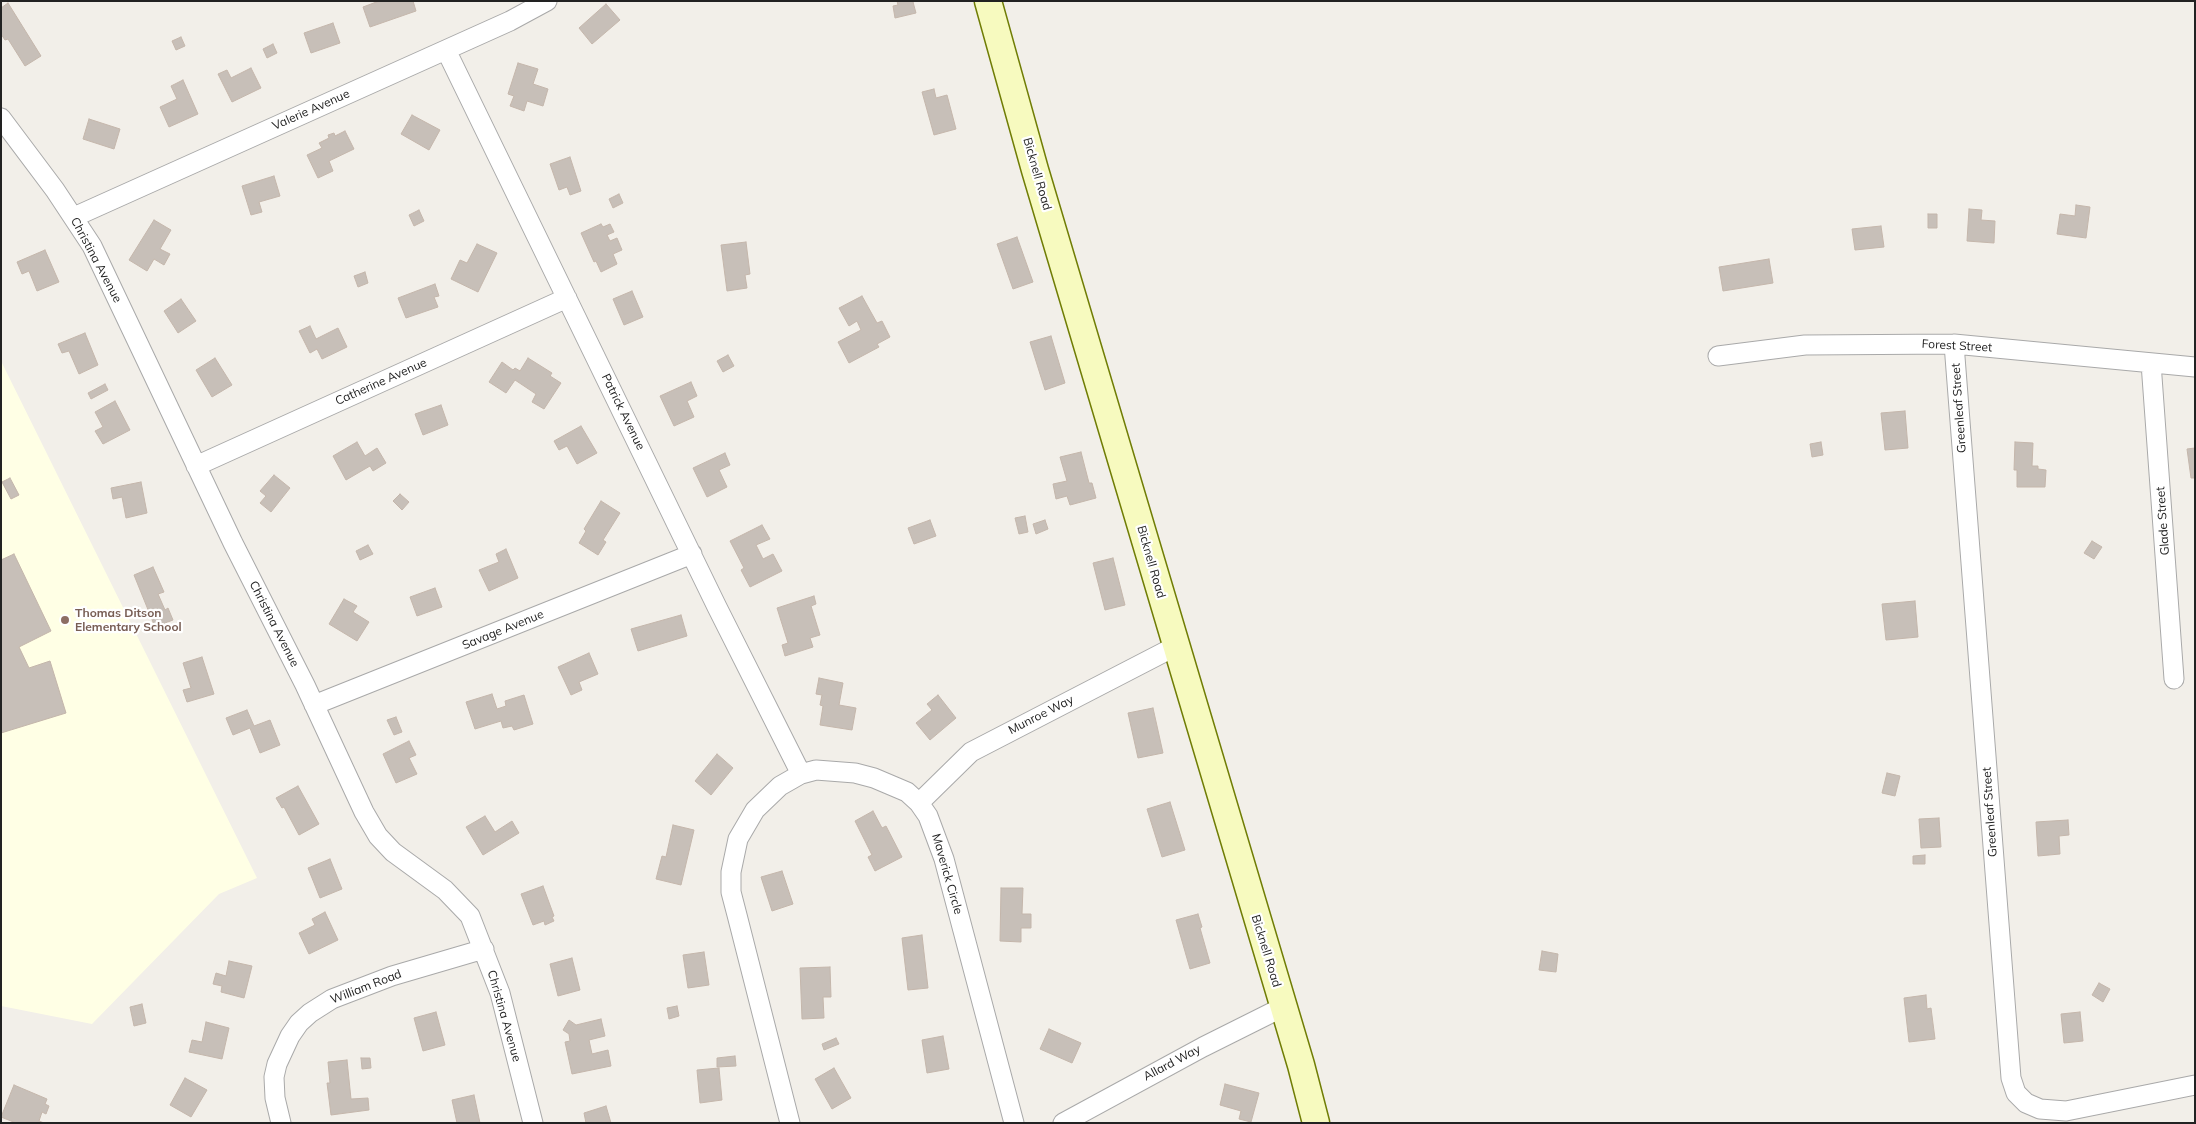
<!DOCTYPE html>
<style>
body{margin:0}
#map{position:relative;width:2196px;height:1124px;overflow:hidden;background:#f2efe9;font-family:Mulish,sans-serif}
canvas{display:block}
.frame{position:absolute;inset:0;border:2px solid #222;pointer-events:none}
</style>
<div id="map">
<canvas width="2196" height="1124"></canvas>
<div class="frame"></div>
</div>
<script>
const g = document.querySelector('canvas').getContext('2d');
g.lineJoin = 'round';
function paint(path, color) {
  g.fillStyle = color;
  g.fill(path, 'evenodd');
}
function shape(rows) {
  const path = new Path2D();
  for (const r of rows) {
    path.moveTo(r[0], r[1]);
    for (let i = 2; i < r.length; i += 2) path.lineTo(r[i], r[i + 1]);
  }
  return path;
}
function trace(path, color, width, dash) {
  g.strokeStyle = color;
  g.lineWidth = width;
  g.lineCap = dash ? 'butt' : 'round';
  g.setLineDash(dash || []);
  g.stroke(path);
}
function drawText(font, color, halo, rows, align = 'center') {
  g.font = font + ' Mulish,sans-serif';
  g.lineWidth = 4.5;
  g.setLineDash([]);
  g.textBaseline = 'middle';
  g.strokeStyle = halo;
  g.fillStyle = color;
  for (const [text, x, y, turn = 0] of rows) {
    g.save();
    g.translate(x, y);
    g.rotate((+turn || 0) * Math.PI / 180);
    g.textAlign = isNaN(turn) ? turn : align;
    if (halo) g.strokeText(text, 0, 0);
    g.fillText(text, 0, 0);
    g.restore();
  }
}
const education = shape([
 [1,361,257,878,219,894,92,1024,1,1006]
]);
const building = shape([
 [379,1,413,1,416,11,370,27,363,7,379,1],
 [897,1,916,1,913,2,916,13,895,18,893,6,898,5,897,1],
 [8,3,41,56,25,66,8,39,5,40,1,34,1,8,8,3],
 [606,4,620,20,592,44,579,28,606,4],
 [333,23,340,43,311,53,304,33,333,23],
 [181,37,185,46,176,50,172,41,181,37],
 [273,44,277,53,267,58,263,49,273,44],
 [518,63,538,69,533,84,548,89,543,106,527,101,524,111,510,106,514,96,508,94,518,63],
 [251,68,261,88,232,102,218,74,227,70,231,78,251,68],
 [183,80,198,114,169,127,160,107,177,99,171,86,183,80],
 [934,89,936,98,947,95,956,129,934,135,922,92,934,89],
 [412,115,440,130,429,150,401,134,412,115],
 [89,119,120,129,114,149,83,139,89,119],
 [345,131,354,149,329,161,333,171,318,178,307,155,322,148,319,143,329,138,328,135,334,133,335,136,345,131],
 [570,157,581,191,570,195,567,187,559,190,550,164,570,157],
 [274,176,280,196,259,202,262,212,251,215,242,186,274,176],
 [619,194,623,203,613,208,609,199,619,194],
 [2076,205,2090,207,2086,238,2057,234,2060,214,2075,216,2076,205],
 [1969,209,1982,210,1981,220,1995,221,1994,243,1967,241,1969,209],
 [419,210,424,221,414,226,409,215,419,210],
 [1928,214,1937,214,1937,228,1928,228,1928,214],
 [154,220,171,230,160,249,170,254,164,265,154,259,147,271,129,260,154,220],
 [601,224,603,227,610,224,614,232,607,235,610,241,617,238,622,250,613,254,617,264,601,272,596,261,594,262,581,233,601,224],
 [1881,226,1884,247,1855,250,1852,229,1881,226],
 [1017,237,1033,282,1013,289,997,244,1017,237],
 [746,242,750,274,745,275,747,288,727,291,721,245,746,242],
 [477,244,497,253,478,292,451,279,460,260,467,263,477,244],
 [45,250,59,282,37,291,29,271,22,274,17,262,45,250],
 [1769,259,1773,283,1723,291,1719,267,1769,259],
 [365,272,368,283,358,287,354,276,365,272],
 [435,284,439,296,434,297,438,307,406,318,398,298,435,284],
 [632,291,643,317,624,325,613,299,632,291],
 [862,296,877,323,882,321,890,337,877,344,879,347,849,363,838,342,861,330,857,321,849,326,839,308,862,296],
 [181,299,196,321,178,333,164,311,181,299],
 [310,326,316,339,338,328,347,347,322,359,317,349,310,353,299,331,310,326],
 [85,333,98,365,79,374,69,351,62,353,58,344,85,333],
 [1051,336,1065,383,1045,390,1030,342,1051,336],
 [728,355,734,366,723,372,717,361,728,355],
 [215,358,232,385,212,397,196,370,215,358],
 [528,358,552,373,550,376,561,383,544,409,532,402,536,394,515,380,506,393,489,382,502,362,513,370,515,368,520,371,528,358],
 [691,382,697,396,687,401,694,417,674,426,660,396,691,382],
 [105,384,108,390,91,399,88,393,105,384],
 [115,401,130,430,103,444,95,431,103,427,95,412,115,401],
 [441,405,448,425,423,435,415,414,441,405],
 [1905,411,1908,448,1885,450,1881,413,1905,411],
 [581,426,597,453,577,464,567,446,559,450,554,441,581,426],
 [357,442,365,456,377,448,386,463,373,471,370,466,346,480,333,456,357,442],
 [1821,442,1823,455,1812,457,1810,444,1821,442],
 [2015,442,2033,443,2032,466,2038,466,2038,469,2046,470,2045,487,2017,487,2017,470,2014,470,2015,442],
 [2195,448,2195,478,2191,478,2187,449,2195,448],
 [1081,452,1089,483,1092,483,1096,498,1070,505,1067,496,1056,499,1053,484,1067,481,1060,457,1081,452],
 [725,453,730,465,719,470,727,487,707,497,693,468,725,453],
 [274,475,290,488,271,512,260,503,266,496,260,491,274,475],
 [10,478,19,495,11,499,2,482,10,478],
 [141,482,147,513,126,518,122,497,113,499,111,488,141,482],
 [400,494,409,502,402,510,393,501,400,494],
 [601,501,620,513,603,540,606,542,598,555,579,543,586,531,584,529,601,501],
 [1025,516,1028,532,1019,534,1015,518,1025,516],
 [930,520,936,536,914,544,908,528,930,520],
 [1045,520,1048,529,1036,534,1033,524,1045,520],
 [762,525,770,539,756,545,763,559,773,554,782,571,750,587,741,570,744,568,730,541,762,525],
 [2092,541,2102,547,2094,559,2084,553,2092,541],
 [368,545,373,554,360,560,356,551,368,545],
 [506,549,518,578,489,591,479,570,499,562,496,554,506,549],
 [14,554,51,631,19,647,29,668,50,661,66,713,1,733,1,560,14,554],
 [1113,558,1125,605,1105,610,1093,563,1113,558],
 [153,567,164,592,158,594,165,610,168,608,173,620,155,627,134,575,153,567],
 [435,588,442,607,417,616,410,597,435,588],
 [814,596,816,604,811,606,820,635,810,638,813,647,785,656,782,645,788,643,777,608,814,596],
 [344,599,357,606,353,612,369,622,357,641,329,624,344,599],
 [1915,601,1918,637,1886,640,1882,604,1915,601],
 [681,615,687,636,638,651,631,629,681,615],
 [589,653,598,674,579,682,582,690,571,695,558,667,589,653],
 [202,657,214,694,187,702,183,690,191,688,183,663,202,657],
 [819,678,843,683,839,705,856,708,852,730,820,725,823,706,820,705,822,695,816,694,819,678],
 [492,694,497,709,506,706,505,701,524,695,533,724,514,730,512,726,503,728,501,721,475,729,466,702,492,694],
 [938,695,956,718,930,740,916,723,932,710,927,704,938,695],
 [1153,708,1163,753,1138,758,1128,713,1153,708],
 [247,710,254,726,270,720,280,745,260,753,250,728,233,735,226,718,247,710],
 [396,717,402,732,394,735,387,720,396,717],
 [409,741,416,755,409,758,417,774,396,783,383,754,409,741],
 [717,754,733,768,711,795,695,781,717,754],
 [1887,773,1900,776,1895,796,1882,793,1887,773],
 [298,786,319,824,299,835,284,807,282,808,276,798,298,786],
 [1170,802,1185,850,1162,857,1147,809,1170,802],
 [873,811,882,828,886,826,902,857,875,871,868,857,872,855,855,821,873,811],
 [485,816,495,832,512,821,519,833,483,855,466,827,485,816],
 [1939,818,1941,847,1921,848,1919,819,1939,818],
 [2068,820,2069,835,2059,836,2060,854,2038,856,2036,822,2068,820],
 [673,825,694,830,681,885,656,879,662,856,666,857,673,825],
 [1925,855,1925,864,1913,864,1913,856,1925,855],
 [330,859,342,889,320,898,308,868,330,859],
 [782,871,793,904,772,911,761,877,782,871],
 [543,886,554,916,552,917,554,921,545,925,544,921,533,925,521,894,543,886],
 [1001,888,1023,888,1022,914,1031,914,1031,928,1021,928,1021,942,1000,941,1001,888],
 [325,912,338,940,309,954,299,933,315,925,312,919,325,912],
 [1198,914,1202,927,1200,928,1210,963,1190,969,1176,920,1198,914],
 [922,935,928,988,908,990,902,938,922,935],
 [1542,951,1558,954,1556,972,1539,970,1542,951],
 [704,952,709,985,688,988,683,955,704,952],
 [572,958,580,990,558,996,550,964,572,958],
 [229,961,252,966,244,998,221,992,222,986,213,984,216,973,226,976,229,961],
 [830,967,831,997,823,997,824,1018,802,1019,800,968,830,967],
 [2099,983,2110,989,2103,1002,2092,995,2099,983],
 [1926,995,1927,1009,1931,1008,1935,1039,1909,1042,1904,998,1926,995],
 [142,1004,146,1023,134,1026,130,1007,142,1004],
 [677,1006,679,1016,669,1019,667,1008,677,1006],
 [436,1012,445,1045,423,1051,414,1018,436,1012],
 [2080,1012,2083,1041,2064,1043,2061,1014,2080,1012],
 [601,1019,605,1036,589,1040,592,1054,608,1050,611,1066,572,1074,565,1042,570,1041,569,1034,563,1030,569,1020,576,1025,601,1019],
 [206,1022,229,1028,222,1059,189,1052,192,1040,202,1042,206,1022],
 [1049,1029,1081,1043,1072,1063,1040,1049,1049,1029],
 [943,1036,949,1069,927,1073,922,1040,943,1036],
 [836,1038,839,1044,824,1050,822,1044,836,1038],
 [735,1056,736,1066,717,1067,717,1058,735,1056],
 [361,1058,370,1058,371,1068,362,1069,361,1058],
 [347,1060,351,1099,368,1098,369,1110,331,1115,327,1083,330,1083,328,1062,347,1060],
 [719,1068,722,1100,700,1103,697,1070,719,1068],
 [834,1068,851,1098,832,1109,815,1079,834,1068],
 [185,1078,207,1090,191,1117,170,1105,185,1078],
 [1225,1084,1259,1093,1251,1122,1239,1119,1241,1111,1220,1105,1225,1084],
 [14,1085,47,1099,45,1104,49,1106,46,1114,42,1112,39,1121,44,1123,16,1123,1,1117,14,1085],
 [474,1095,480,1123,457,1123,452,1100,474,1095],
 [606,1106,611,1123,586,1123,584,1113,606,1106]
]);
const street = shape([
 [446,50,717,607,801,774],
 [1,118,55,190,92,246,233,543,305,685,364,812,378,836,393,852,445,890,470,916,500,993,533,1123],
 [74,217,510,21,547,1],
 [1954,344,2011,1078,2016,1093,2026,1103,2040,1109,2066,1111,2195,1085],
 [1718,356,1805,345,1954,344,2195,367],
 [2151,363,2174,679],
 [196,466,567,298],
 [314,705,692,554],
 [919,803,971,752,1176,646],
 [281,1123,275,1098,274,1077,277,1064,290,1036,299,1023,310,1013,332,999,392,976,484,949],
 [790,1123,737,915,731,892,731,872,738,839,755,810,780,786,801,774,816,770,855,773,874,778,907,792,919,803,928,816,944,859,1014,1123],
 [1063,1123,1203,1047,1283,1007]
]);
const secondary = shape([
 [988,1,1035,170,1301,1065,1316,1123]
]);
const markers = [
 [65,620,5,"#8d6e63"]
];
const streetNames = [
 ["Valerie Avenue",311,110,-24],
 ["Bicknell Road",1037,174,74],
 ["Christina Avenue",96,260,62],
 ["Forest Street",1957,346,3],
 ["Catherine Avenue",381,382,-24],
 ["Greenleaf Street",1959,408,-94],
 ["Patrick Avenue",623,412,64],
 ["Glade Street",2163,521,-94],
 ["Bicknell Road",1151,562,74],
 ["Christina Avenue",274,624,63],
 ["Savage Avenue",503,630,-22],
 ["Munroe Way",1041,715,-27],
 ["Greenleaf Street",1990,812,-94],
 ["Maverick Circle",947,874,74],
 ["Bicknell Road",1266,951,73],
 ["William Road",366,987,-21],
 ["Christina Avenue",504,1016,74],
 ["Allard Way",1172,1063,-28]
];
const educationNames = [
 ["Thomas Ditson",75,613],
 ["Elementary School",75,627]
];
paint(education, '#ffffe5');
paint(building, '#c7bfb8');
trace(building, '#c4b6ab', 1);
trace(street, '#a9a9a9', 21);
trace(secondary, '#707d05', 29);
trace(street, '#fff', 19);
trace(secondary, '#f7fabf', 26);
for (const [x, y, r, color] of markers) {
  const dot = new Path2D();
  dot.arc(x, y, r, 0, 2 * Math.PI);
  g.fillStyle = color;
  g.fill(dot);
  trace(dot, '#fff', 2);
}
drawText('12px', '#222', '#fff', streetNames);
drawText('bold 12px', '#785e54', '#fff', educationNames, 'left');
</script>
